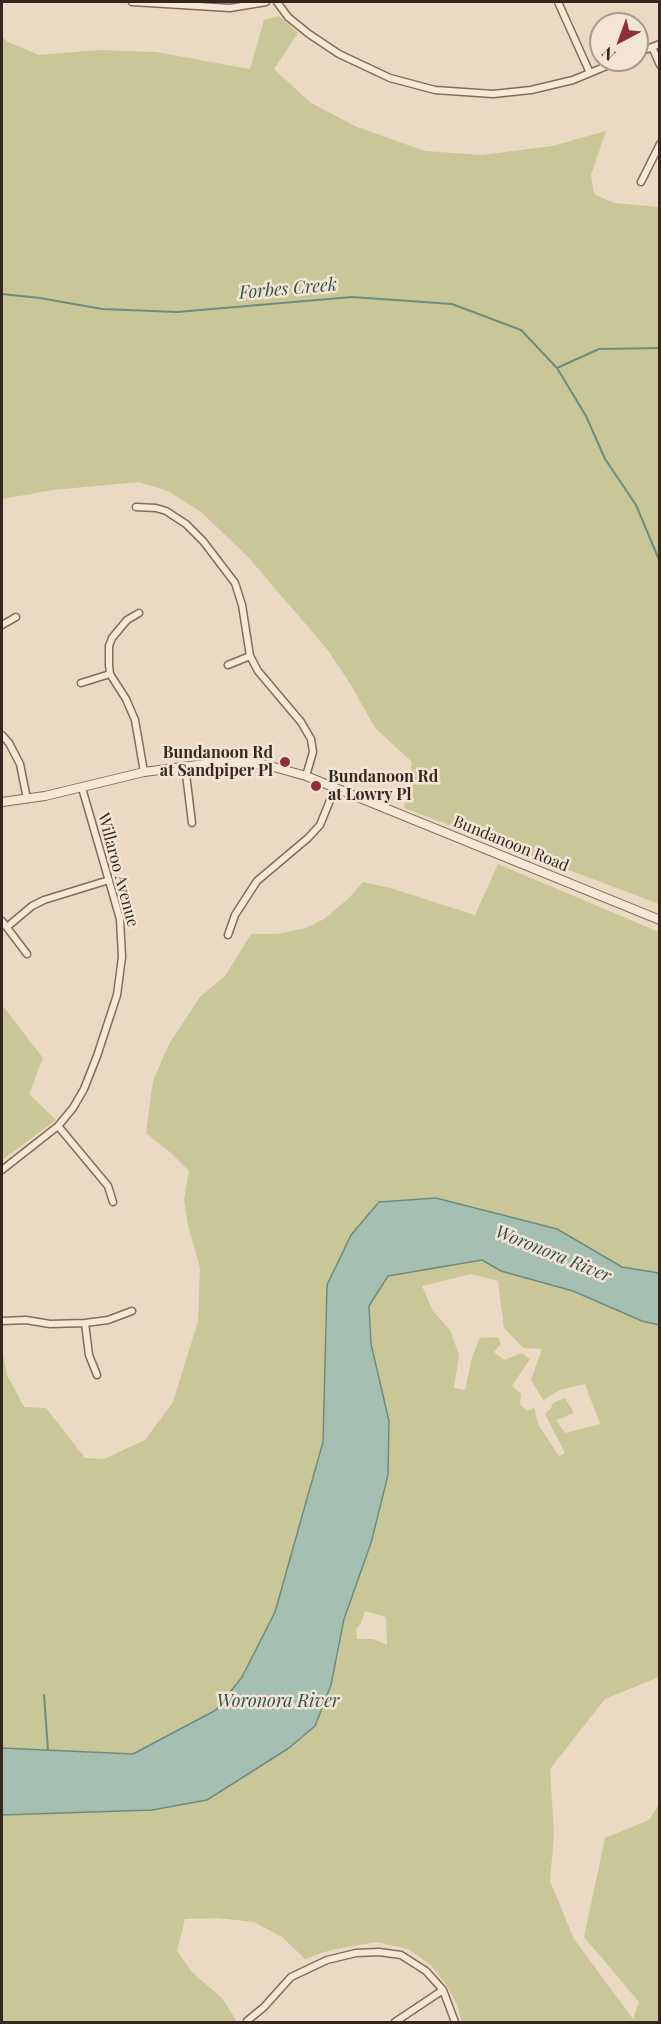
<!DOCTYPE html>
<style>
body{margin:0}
#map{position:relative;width:661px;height:2024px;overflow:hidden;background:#ebd9c3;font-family:"Playfair Display",serif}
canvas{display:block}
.frame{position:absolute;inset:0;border:3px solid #35261e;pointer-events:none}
.north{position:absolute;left:589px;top:12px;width:60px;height:60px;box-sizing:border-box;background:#f3e5d3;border:2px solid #a7998b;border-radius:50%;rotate:221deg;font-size:16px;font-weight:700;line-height:24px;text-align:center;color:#35261e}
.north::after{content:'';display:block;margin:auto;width:21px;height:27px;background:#902e3e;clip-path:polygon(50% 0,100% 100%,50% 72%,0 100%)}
</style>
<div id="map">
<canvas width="661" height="2024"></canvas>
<div class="frame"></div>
<div class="north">N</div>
</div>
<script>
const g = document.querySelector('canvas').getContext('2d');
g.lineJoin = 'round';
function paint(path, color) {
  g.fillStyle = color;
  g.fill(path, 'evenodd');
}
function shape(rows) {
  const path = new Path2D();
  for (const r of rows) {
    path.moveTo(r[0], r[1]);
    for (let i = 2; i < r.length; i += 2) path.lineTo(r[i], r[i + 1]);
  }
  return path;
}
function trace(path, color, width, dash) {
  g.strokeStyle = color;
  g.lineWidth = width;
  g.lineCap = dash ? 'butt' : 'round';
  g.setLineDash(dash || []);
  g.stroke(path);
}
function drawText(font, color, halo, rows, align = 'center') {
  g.font = font + ' "Playfair Display",serif';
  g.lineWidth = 5;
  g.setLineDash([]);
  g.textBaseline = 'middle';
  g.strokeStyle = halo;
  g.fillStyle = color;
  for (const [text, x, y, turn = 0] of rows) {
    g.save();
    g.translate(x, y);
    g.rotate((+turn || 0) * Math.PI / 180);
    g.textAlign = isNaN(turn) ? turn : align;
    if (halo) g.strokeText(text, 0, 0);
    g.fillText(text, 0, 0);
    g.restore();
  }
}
const green = shape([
 [279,16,298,33,274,69,311,103,357,127,425,151,482,155,552,146,606,131,591,175,594,194,614,203,659,207,659,904,404,808,412,762,375,728,351,685,327,649,248,557,201,512,168,491,139,482,53,490,2,499,2,37,8,42,39,55,99,50,156,52,250,69,264,20],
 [498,864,659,932,659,1273,622,1267,557,1229,436,1198,327,1285,323,1442,275,1612,242,1677,216,1710,133,1754,2,1748,2,1350,7,1375,24,1407,46,1408,85,1458,104,1459,145,1440,173,1402,198,1321,200,1268,188,1225,184,1199,189,1171,171,1153,146,1133,153,1081,169,1044,200,997,225,976,251,934,277,934,306,928,324,919,347,900,363,882,390,888,475,915],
 [2,1005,43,1058,29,1094,56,1120,2,1160],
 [482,1260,501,1271,573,1291,642,1321,659,1325,659,1677,605,1699,550,1769,554,1834,550,1881,574,1939,633,2019,639,2002,584,1937,605,1838,649,1820,659,1804,659,2022,462,2022,457,2005,447,1986,430,1964,408,1949,376,1942,331,1950,305,1959,282,1937,254,1922,217,1918,185,1919,177,1951,192,1972,223,1999,237,2022,2,2022,2,1815,152,1810,207,1800,337,1661,344,1619,371,1543,389,1421,371,1344,369,1306,388,1276],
 [470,1274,498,1281,504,1328,523,1348,542,1349,531,1380,543,1400,560,1390,585,1384,600,1424,565,1433,556,1420,574,1413,565,1398,553,1403,551,1408,545,1414,565,1453,559,1456,539,1426,534,1408,528,1411,520,1405,521,1394,512,1386,530,1359,522,1353,504,1360,494,1352,501,1344,498,1337,480,1338,472,1357,465,1390,454,1388,459,1355,450,1330,433,1311,422,1286],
 [365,1611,386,1617,387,1645,373,1639,357,1639,356,1629,361,1623]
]);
const water = shape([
 [436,1198,557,1229,622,1267,659,1273,659,1325,642,1321,573,1291,501,1271,482,1260,388,1276,369,1306,371,1344,389,1421,388,1475,371,1543,344,1619,331,1685,315,1726,289,1748,207,1800,152,1810,2,1815,2,1748,133,1754,216,1710,242,1677,275,1612,323,1442,327,1285,351,1235,379,1202,436,1198]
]);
const stream = shape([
 [2,294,40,298,102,309,177,312,352,297,452,304,521,330,557,368,586,416,605,459,636,505,660,562],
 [557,368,599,349,660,348],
 [44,1695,48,1750]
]);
const minor = shape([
 [132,2,230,8,266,2],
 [277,2,288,17,309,34,339,54,390,78,435,90,493,94,531,90,573,80,621,60],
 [558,2,590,73],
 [652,47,660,65],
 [637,53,660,44],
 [641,182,660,144],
 [136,507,156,508,166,511,186,524,203,541,235,583,242,605,250,656,258,671,301,722,311,739,313,752,306,776],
 [139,613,127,620,112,638,109,646,109,665,110,674,126,699,135,720,144,772],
 [2,625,16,617],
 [228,665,250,656],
 [81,683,110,674],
 [2,735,9,743,20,764,27,799],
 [185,766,192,823],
 [2,921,27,954],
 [7,927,32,906,44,900,109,880],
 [228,935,235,915,257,881,308,838,320,825,335,788],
 [58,1126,108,1186,113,1202],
 [2,1170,58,1126,73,1108,84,1089,97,1056,117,995,122,957,120,919,82,788],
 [2,1321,26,1320,50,1324,85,1323,108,1320,132,1311],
 [85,1323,89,1355,97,1375],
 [248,2022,247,2021,264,2007,291,1977,327,1960,356,1953,379,1952,401,1955,426,1971,443,1990,455,2022],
 [395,2022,443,1990]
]);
const tertiary = shape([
 [2,802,45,796,144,772,213,763,263,764,306,776,660,920]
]);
const markers = [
 [285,762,6,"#902e3e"],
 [316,786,6,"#902e3e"]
];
const poiNames = [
 ["Bundanoon Rd",273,753],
 ["at Sandpiper Pl",273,771],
 ["Bundanoon Rd",328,777,"left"],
 ["at Lowry Pl",328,795,"left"]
];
const streetNames = [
 ["Bundanoon Road",511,844,22],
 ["Willaroo Avenue",118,870,75]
];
const waterNames = [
 ["Forbes Creek",288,289,-5],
 ["Woronora River",553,1254,22],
 ["Woronora River",278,1701]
];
paint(green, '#c9c798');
paint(water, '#a5bfb3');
trace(water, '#6d8c7f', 1.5);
trace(stream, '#6d8c7f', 2);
trace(minor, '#856b5b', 9);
trace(tertiary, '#856b5b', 10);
trace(minor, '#f7e8d6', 6);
trace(tertiary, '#f7e8d6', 8);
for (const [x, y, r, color] of markers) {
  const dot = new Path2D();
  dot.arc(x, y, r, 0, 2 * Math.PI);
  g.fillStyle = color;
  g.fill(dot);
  trace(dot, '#f3e5d3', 2);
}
drawText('bold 16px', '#35261e', '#f3e5d3', poiNames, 'right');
drawText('16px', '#35261e', '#f3e5d3', streetNames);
drawText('italic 18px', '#2e544c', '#f3e5d3', waterNames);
</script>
